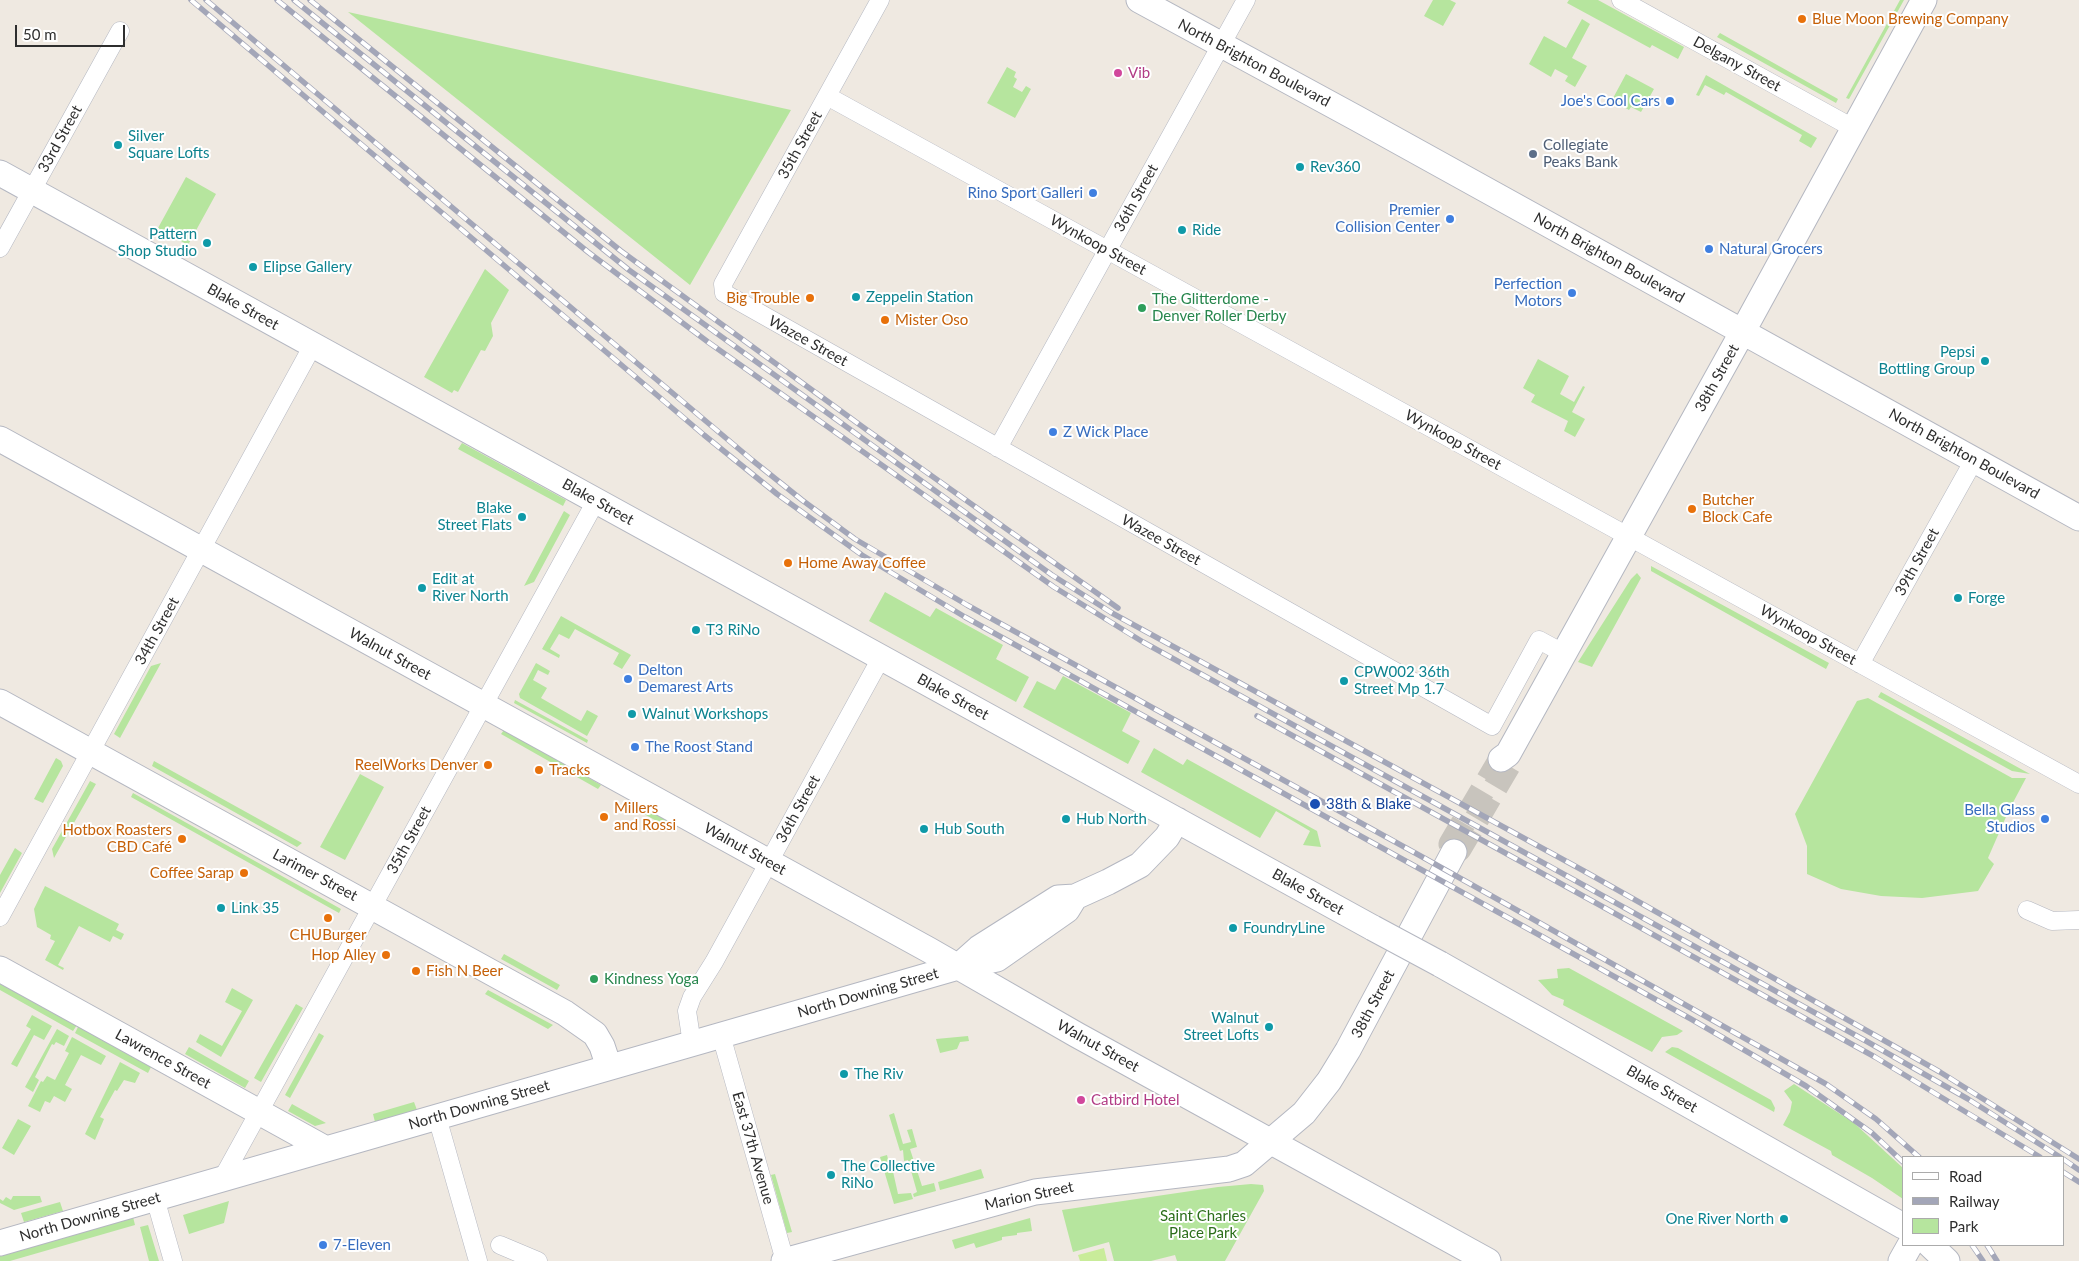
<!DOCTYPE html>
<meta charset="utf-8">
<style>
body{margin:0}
#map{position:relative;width:2079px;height:1261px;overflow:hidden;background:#efe9e1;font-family:Lato,sans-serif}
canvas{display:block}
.legend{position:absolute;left:1902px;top:1156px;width:162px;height:90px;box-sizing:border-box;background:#fff;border:1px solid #ababab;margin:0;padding:6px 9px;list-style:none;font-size:15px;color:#2e2e2e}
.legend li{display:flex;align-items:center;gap:10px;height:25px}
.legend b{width:25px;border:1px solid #ababab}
.scale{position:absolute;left:15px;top:25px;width:110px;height:22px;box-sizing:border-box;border:2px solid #2e2e2e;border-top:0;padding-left:6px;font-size:15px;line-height:18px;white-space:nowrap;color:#2e2e2e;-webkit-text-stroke:4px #fff;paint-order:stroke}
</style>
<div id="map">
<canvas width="2079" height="1261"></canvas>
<ul class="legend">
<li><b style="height:6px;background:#fff"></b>Road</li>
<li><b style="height:6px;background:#a3a6b8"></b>Railway</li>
<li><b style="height:14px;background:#b6e59e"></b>Park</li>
</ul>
<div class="scale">50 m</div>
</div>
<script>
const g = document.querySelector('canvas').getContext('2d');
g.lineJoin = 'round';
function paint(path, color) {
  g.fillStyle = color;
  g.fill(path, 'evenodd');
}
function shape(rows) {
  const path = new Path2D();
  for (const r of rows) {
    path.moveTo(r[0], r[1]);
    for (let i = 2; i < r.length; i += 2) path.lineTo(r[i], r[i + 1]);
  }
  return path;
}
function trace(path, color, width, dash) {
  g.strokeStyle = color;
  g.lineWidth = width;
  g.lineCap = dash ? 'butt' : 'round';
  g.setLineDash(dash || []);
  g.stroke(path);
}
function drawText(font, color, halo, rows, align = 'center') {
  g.font = font + ' Lato,sans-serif';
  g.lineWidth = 4;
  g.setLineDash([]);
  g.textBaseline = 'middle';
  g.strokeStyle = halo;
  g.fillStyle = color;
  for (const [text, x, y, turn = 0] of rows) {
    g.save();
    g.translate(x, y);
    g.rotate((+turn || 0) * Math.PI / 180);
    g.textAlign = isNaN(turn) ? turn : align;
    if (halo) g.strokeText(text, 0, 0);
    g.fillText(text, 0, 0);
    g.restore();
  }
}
const green = shape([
 [1433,0,1450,0,1456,3,1443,26,1424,16],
 [1569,0,1598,0,1684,47,1678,59,1652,45,1650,48,1567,3],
 [1900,0,1904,0,1849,99,1846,98],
 [348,12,791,110,690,285],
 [1582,19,1590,24,1572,58,1587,66,1575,87,1565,81,1568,76,1555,69,1551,77,1529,64,1544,36,1566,48],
 [1720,33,1838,99,1836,103,1717,37],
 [1007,67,1016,72,1014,77,1017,79,1013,87,1022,92,1026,86,1031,89,1015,118,987,103],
 [1626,74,1654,89,1641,112,1631,107,1629,110,1612,100],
 [1706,75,1817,138,1811,148,1799,141,1802,135,1726,92,1724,95,1705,85,1699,96,1696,95],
 [186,177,216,194,188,245,158,228],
 [485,269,509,290,491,323,493,336,485,351,481,350,458,392,454,390,452,393,424,377],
 [1538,359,1569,376,1560,394,1574,402,1583,386,1585,387,1572,412,1585,419,1575,437,1564,431,1568,421,1531,402,1535,395,1523,388],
 [462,443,566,500,563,506,458,449],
 [564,511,570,515,534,582,524,586],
 [1651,566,1829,663,1826,669,1651,571],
 [1637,573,1641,578,1592,667,1578,662,1631,579],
 [885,592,930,617,936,608,1003,645,996,659,1029,677,1016,702,869,621],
 [561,616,631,655,622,669,613,664,619,653,575,629,569,639,559,634,550,649,560,655,559,658,542,649],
 [161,663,120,738,114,734,151,666],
 [536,663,550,671,548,675,538,670,533,680,547,688,541,698,581,721,587,710,598,716,587,736,520,698,519,694],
 [1063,676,1131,713,1122,731,1140,741,1128,764,1023,707,1037,681,1055,690],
 [1881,692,2030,774,2012,771,1878,697],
 [1868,698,2012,778,2026,778,2009,810,1988,858,1994,864,1978,891,1922,898,1881,896,1841,889,1807,874,1807,846,1795,814,1857,701],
 [515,700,588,740,587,743,514,703],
 [504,730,601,785,598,789,501,734],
 [1154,748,1183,765,1187,759,1317,831,1321,847,1303,845,1310,831,1276,811,1260,838,1141,772],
 [56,758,61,761,63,766,43,803,34,799],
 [154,761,302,843,297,847,152,766],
 [360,774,384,787,345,860,320,847],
 [90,781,96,784,54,858,52,849],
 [133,793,341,909,339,913,131,797],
 [633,802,672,822,675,831,631,807],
 [15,848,22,853,0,893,0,875],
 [45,886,119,924,116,930,124,934,121,940,113,936,110,942,79,926,58,965,64,968,63,970,45,960,55,941,50,939,51,935,37,927,34,909],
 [504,954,560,985,557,990,501,959],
 [1569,968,1683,1031,1677,1035,1662,1037,1652,1052,1563,1005,1564,1000,1552,995,1538,980,1558,978,1557,969],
 [0,981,77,1025,73,1031,0,990],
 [232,988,253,1000,221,1057,196,1042,200,1034,222,1046,242,1011,225,1002],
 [488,990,553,1025,548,1029,485,994],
 [296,1004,303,1008,261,1082,254,1078],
 [32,1015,52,1026,44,1040,34,1035,17,1067,11,1064,31,1029,26,1026],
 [79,1025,152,1065,148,1073,75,1033],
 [57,1029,69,1036,64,1046,56,1042,54,1045,52,1044,35,1077,39,1080,33,1092,25,1087],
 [319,1033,324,1036,290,1098,285,1095],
 [968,1036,969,1041,960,1042,957,1049,940,1053,936,1039],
 [72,1037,106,1056,101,1065,81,1055,65,1085,72,1089,65,1102,54,1096,50,1103,45,1101,40,1112,28,1106,41,1081,43,1082,47,1076,55,1080,69,1053,65,1051],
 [189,1047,249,1081,245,1088,185,1054],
 [1672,1047,1678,1048,1771,1100,1775,1108,1774,1112,1665,1052],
 [120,1062,140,1073,135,1083,124,1080,117,1091,115,1090,100,1117,104,1119,95,1140,85,1134],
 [1794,1084,1854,1123,1903,1168,1903,1199,1872,1178,1832,1155,1831,1151,1783,1125,1790,1112,1792,1102,1784,1091],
 [414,1102,417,1110,375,1122,373,1114],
 [292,1104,326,1123,315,1126,288,1111],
 [894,1113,903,1144,911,1142,907,1130,912,1129,917,1147,910,1149,922,1186,934,1183,936,1191,914,1197,913,1194,917,1192,908,1160,904,1161,903,1150,900,1151,889,1115],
 [18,1119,31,1126,14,1155,2,1148],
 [887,1155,888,1159,890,1158,898,1194,911,1193,913,1199,894,1204,880,1157],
 [981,1169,984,1178,940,1190,938,1182],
 [775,1174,792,1232,787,1233,771,1175],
 [1251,1184,1263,1185,1264,1191,1225,1261,1177,1261,1175,1255,1151,1261,1114,1261,1109,1242,1073,1252,1062,1210,1218,1187],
 [13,1196,40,1196,42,1202,14,1210,0,1203,0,1199,3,1201,6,1197,11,1200],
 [229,1201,224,1223,189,1234,183,1215],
 [60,1202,63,1211,24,1222,21,1213],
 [133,1217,135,1225,10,1261,0,1261,0,1255],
 [1030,1218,1032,1231,1017,1233,1017,1235,1002,1237,1002,1240,976,1248,974,1243,955,1249,952,1240],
 [148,1225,159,1261,149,1261,140,1227]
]);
const pitch = shape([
 [1104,1248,1107,1261,1080,1261,1078,1255]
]);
const secondaryTunnel = shape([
 [1501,759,1451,844,1454,852,1459,849,1509,764]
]);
const street = shape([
 [880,0,723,284,724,293,1492,726,1539,640,1563,653],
 [1621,0,1853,128],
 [827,96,2079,784],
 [0,248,120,31],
 [998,448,1246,0],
 [1860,664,1974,460],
 [2027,910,2052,921,2079,920],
 [0,917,313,345],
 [721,1035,785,1261],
 [692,1044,687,1011,692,997,714,962,881,658],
 [437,1117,478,1261],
 [222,1179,596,501],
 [155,1198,173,1261],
 [500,1245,538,1261]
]);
const secondary = shape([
 [1139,0,1358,119,2079,518],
 [0,173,1373,928],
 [0,439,929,950,1077,1035,1488,1261],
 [0,702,565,1013,595,1034,602,1046,609,1067],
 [1501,759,1508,754,1743,331,1924,0],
 [961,964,979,948,1058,898,1075,897,1108,882,1140,865,1167,837,1177,820],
 [1440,964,1903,1226],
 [0,969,326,1149],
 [0,1243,958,967,997,959,1067,910,1075,897],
 [1930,1245,1947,1261],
 [784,1261,1035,1192,1229,1169,1244,1164,1304,1113,1329,1081,1348,1050,1454,852],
 [1901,1261,1910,1245]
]);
const rail = shape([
 [191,0,704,435,777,494,862,555,965,617,1691,1019,1806,1086,1872,1133,1903,1162],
 [206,0,752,460,802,500,855,539,967,605,1426,859,1826,1084,1876,1119,1919,1157],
 [277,0,588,252,708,342,1054,587,1143,642,1866,1041,1968,1099,2060,1157],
 [294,0,629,270,1052,575,1112,613,1584,871,1940,1072,2079,1159],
 [310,0,621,251,867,430,1118,608],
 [1257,716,1875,1057,2040,1157],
 [2063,1159,2079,1170],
 [2063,1172,2079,1182],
 [1972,1245,1983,1261],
 [1987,1245,1997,1261]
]);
const secondaryBridge = shape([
 [1373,928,1440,964]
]);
const markers = [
 [1802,19,5,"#e8710a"],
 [1118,73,5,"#d1479c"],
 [1670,101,5,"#3f7fe0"],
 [118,145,5,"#0f9aa8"],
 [1533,154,5,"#5c6f8a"],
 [1300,167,5,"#0f9aa8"],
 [1093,193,5,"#3f7fe0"],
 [1450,219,5,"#3f7fe0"],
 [1182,230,5,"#0f9aa8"],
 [207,243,5,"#0f9aa8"],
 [1709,249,5,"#3f7fe0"],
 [253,267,5,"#0f9aa8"],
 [1572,293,5,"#3f7fe0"],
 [856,297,5,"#0f9aa8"],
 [810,298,5,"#e8710a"],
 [1142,308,5,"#2e9e5b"],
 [885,320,5,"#e8710a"],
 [1985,361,5,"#0f9aa8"],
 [1053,432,5,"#3f7fe0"],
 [1692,509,5,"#e8710a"],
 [522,517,5,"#0f9aa8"],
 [788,563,5,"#e8710a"],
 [422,588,5,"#0f9aa8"],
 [1958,598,5,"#0f9aa8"],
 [696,630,5,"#0f9aa8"],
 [628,679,5,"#3f7fe0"],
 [1344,681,5,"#0f9aa8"],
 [632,714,5,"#0f9aa8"],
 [635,747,5,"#3f7fe0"],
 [488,765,5,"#e8710a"],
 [539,770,5,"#e8710a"],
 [1315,804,6,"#1a4fb4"],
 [604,817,5,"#e8710a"],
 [1066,819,5,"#0f9aa8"],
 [2045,819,5,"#3f7fe0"],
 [924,829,5,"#0f9aa8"],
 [182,839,5,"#e8710a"],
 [244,873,5,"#e8710a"],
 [221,908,5,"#0f9aa8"],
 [328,918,5,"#e8710a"],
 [1233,928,5,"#0f9aa8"],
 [386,955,5,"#e8710a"],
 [416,971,5,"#e8710a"],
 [594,979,5,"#2e9e5b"],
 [1269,1027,5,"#0f9aa8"],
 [844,1074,5,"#0f9aa8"],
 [1081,1100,5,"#d1479c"],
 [831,1175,5,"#0f9aa8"],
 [1784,1219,5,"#0f9aa8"],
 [323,1245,5,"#3f7fe0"]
];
const foodNames = [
 ["Blue Moon Brewing Company",1812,19],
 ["Big Trouble",800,298,"right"],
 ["Mister Oso",895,320],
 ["Butcher",1702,500],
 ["Block Cafe",1702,517],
 ["Home Away Coffee",798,563],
 ["ReelWorks Denver",478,765,"right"],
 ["Tracks",549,770],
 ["Millers",614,808],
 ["and Rossi",614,825],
 ["Hotbox Roasters",172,830,"right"],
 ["CBD Café",172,847,"right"],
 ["Coffee Sarap",234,873,"right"],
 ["CHUBurger",328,935,"center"],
 ["Hop Alley",376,955,"right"],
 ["Fish N Beer",426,971]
];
const streetNames = [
 ["North Brighton Boulevard",1254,63,28],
 ["Delgany Street",1737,64,29],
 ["33rd Street",60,139,-61],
 ["35th Street",800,145,-61],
 ["36th Street",1136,198,-61],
 ["Wynkoop Street",1098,245,29],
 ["North Brighton Boulevard",1609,258,29],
 ["Blake Street",243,307,29],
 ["Wazee Street",808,341,29],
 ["38th Street",1717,378,-61],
 ["Wynkoop Street",1453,440,29],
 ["North Brighton Boulevard",1964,454,29],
 ["Blake Street",598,502,29],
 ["Wazee Street",1161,540,29],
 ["39th Street",1917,562,-61],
 ["34th Street",157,631,-61],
 ["Wynkoop Street",1808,635,29],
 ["Walnut Street",390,654,29],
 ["Blake Street",953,697,29],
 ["36th Street",798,809,-61],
 ["35th Street",409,840,-61],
 ["Walnut Street",745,849,29],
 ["Larimer Street",315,875,28],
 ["Blake Street",1308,892,29],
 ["North Downing Street",868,993,-16],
 ["38th Street",1373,1004,-62],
 ["Walnut Street",1098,1046,29],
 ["Lawrence Street",163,1059,29],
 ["Blake Street",1662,1089,30],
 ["North Downing Street",479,1105,-16],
 ["East 37th Avenue",753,1148,74],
 ["Marion Street",1029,1196,-12],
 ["North Downing Street",90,1217,-16]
];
const hotelNames = [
 ["Vib",1128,73],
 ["Catbird Hotel",1091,1100]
];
const shopNames = [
 ["Joe's Cool Cars",1660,101],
 ["Rino Sport Galleri",1083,193],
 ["Premier",1440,210],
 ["Collision Center",1440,227],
 ["Natural Grocers",1719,249,"left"],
 ["Perfection",1562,284],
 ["Motors",1562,301],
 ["Z Wick Place",1063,432,"left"],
 ["Delton",638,670,"left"],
 ["Demarest Arts",638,687,"left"],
 ["The Roost Stand",645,747,"left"],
 ["Bella Glass",2035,810],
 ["Studios",2035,827],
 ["7-Eleven",333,1245,"left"]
];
const cultureNames = [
 ["Silver",128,136],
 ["Square Lofts",128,153],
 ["Rev360",1310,167],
 ["Ride",1192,230],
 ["Pattern",197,234,"right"],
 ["Shop Studio",197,251,"right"],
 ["Elipse Gallery",263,267],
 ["Zeppelin Station",866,297],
 ["Pepsi",1975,352,"right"],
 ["Bottling Group",1975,369,"right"],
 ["Blake",512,508,"right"],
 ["Street Flats",512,525,"right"],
 ["Edit at",432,579],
 ["River North",432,596],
 ["Forge",1968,598],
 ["T3 RiNo",706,630],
 ["CPW002 36th",1354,672],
 ["Street Mp 1.7",1354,689],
 ["Walnut Workshops",642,714],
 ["Hub North",1076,819],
 ["Hub South",934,829],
 ["Link 35",231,908],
 ["FoundryLine",1243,928],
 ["Walnut",1259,1018,"right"],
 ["Street Lofts",1259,1035,"right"],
 ["The Riv",854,1074],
 ["The Collective",841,1166],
 ["RiNo",841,1183],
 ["One River North",1774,1219,"right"]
];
const serviceNames = [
 ["Collegiate",1543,145],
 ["Peaks Bank",1543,162]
];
const leisureNames = [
 ["The Glitterdome -",1152,299],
 ["Denver Roller Derby",1152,316],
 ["Kindness Yoga",604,979]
];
const transitNames = [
 ["38th & Blake",1326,804]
];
const parkNames = [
 ["Saint Charles",1203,1216],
 ["Place Park",1203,1233]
];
paint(green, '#b6e59e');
paint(pitch, '#c9ec9a');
trace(secondaryTunnel, '#c8c4bd', 25, [25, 12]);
trace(street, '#b4b7c1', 19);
trace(secondary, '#b4b7c1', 27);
trace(street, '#fff', 18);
trace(secondary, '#fff', 25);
trace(rail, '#a3a6b8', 5.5);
trace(rail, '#fff', 4, [11]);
trace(secondaryBridge, '#b4b7c1', 27, []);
trace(secondaryBridge, '#fff', 25);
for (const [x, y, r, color] of markers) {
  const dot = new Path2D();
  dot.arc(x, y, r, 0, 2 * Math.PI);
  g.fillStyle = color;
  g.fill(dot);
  trace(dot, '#fff', 2);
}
drawText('15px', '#c56008', '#fff', foodNames, 'left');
drawText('15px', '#2e2e2e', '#fff', streetNames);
drawText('15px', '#b23c85', '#fff', hotelNames, 'left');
drawText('15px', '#366cbe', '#fff', shopNames, 'right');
drawText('15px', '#0d838f', '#fff', cultureNames, 'left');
drawText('15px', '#4e5e75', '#fff', serviceNames, 'left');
drawText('15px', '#27864d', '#fff', leisureNames, 'left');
drawText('15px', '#164399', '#fff', transitNames, 'left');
drawText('15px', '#2c6e1b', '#fff', parkNames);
</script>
